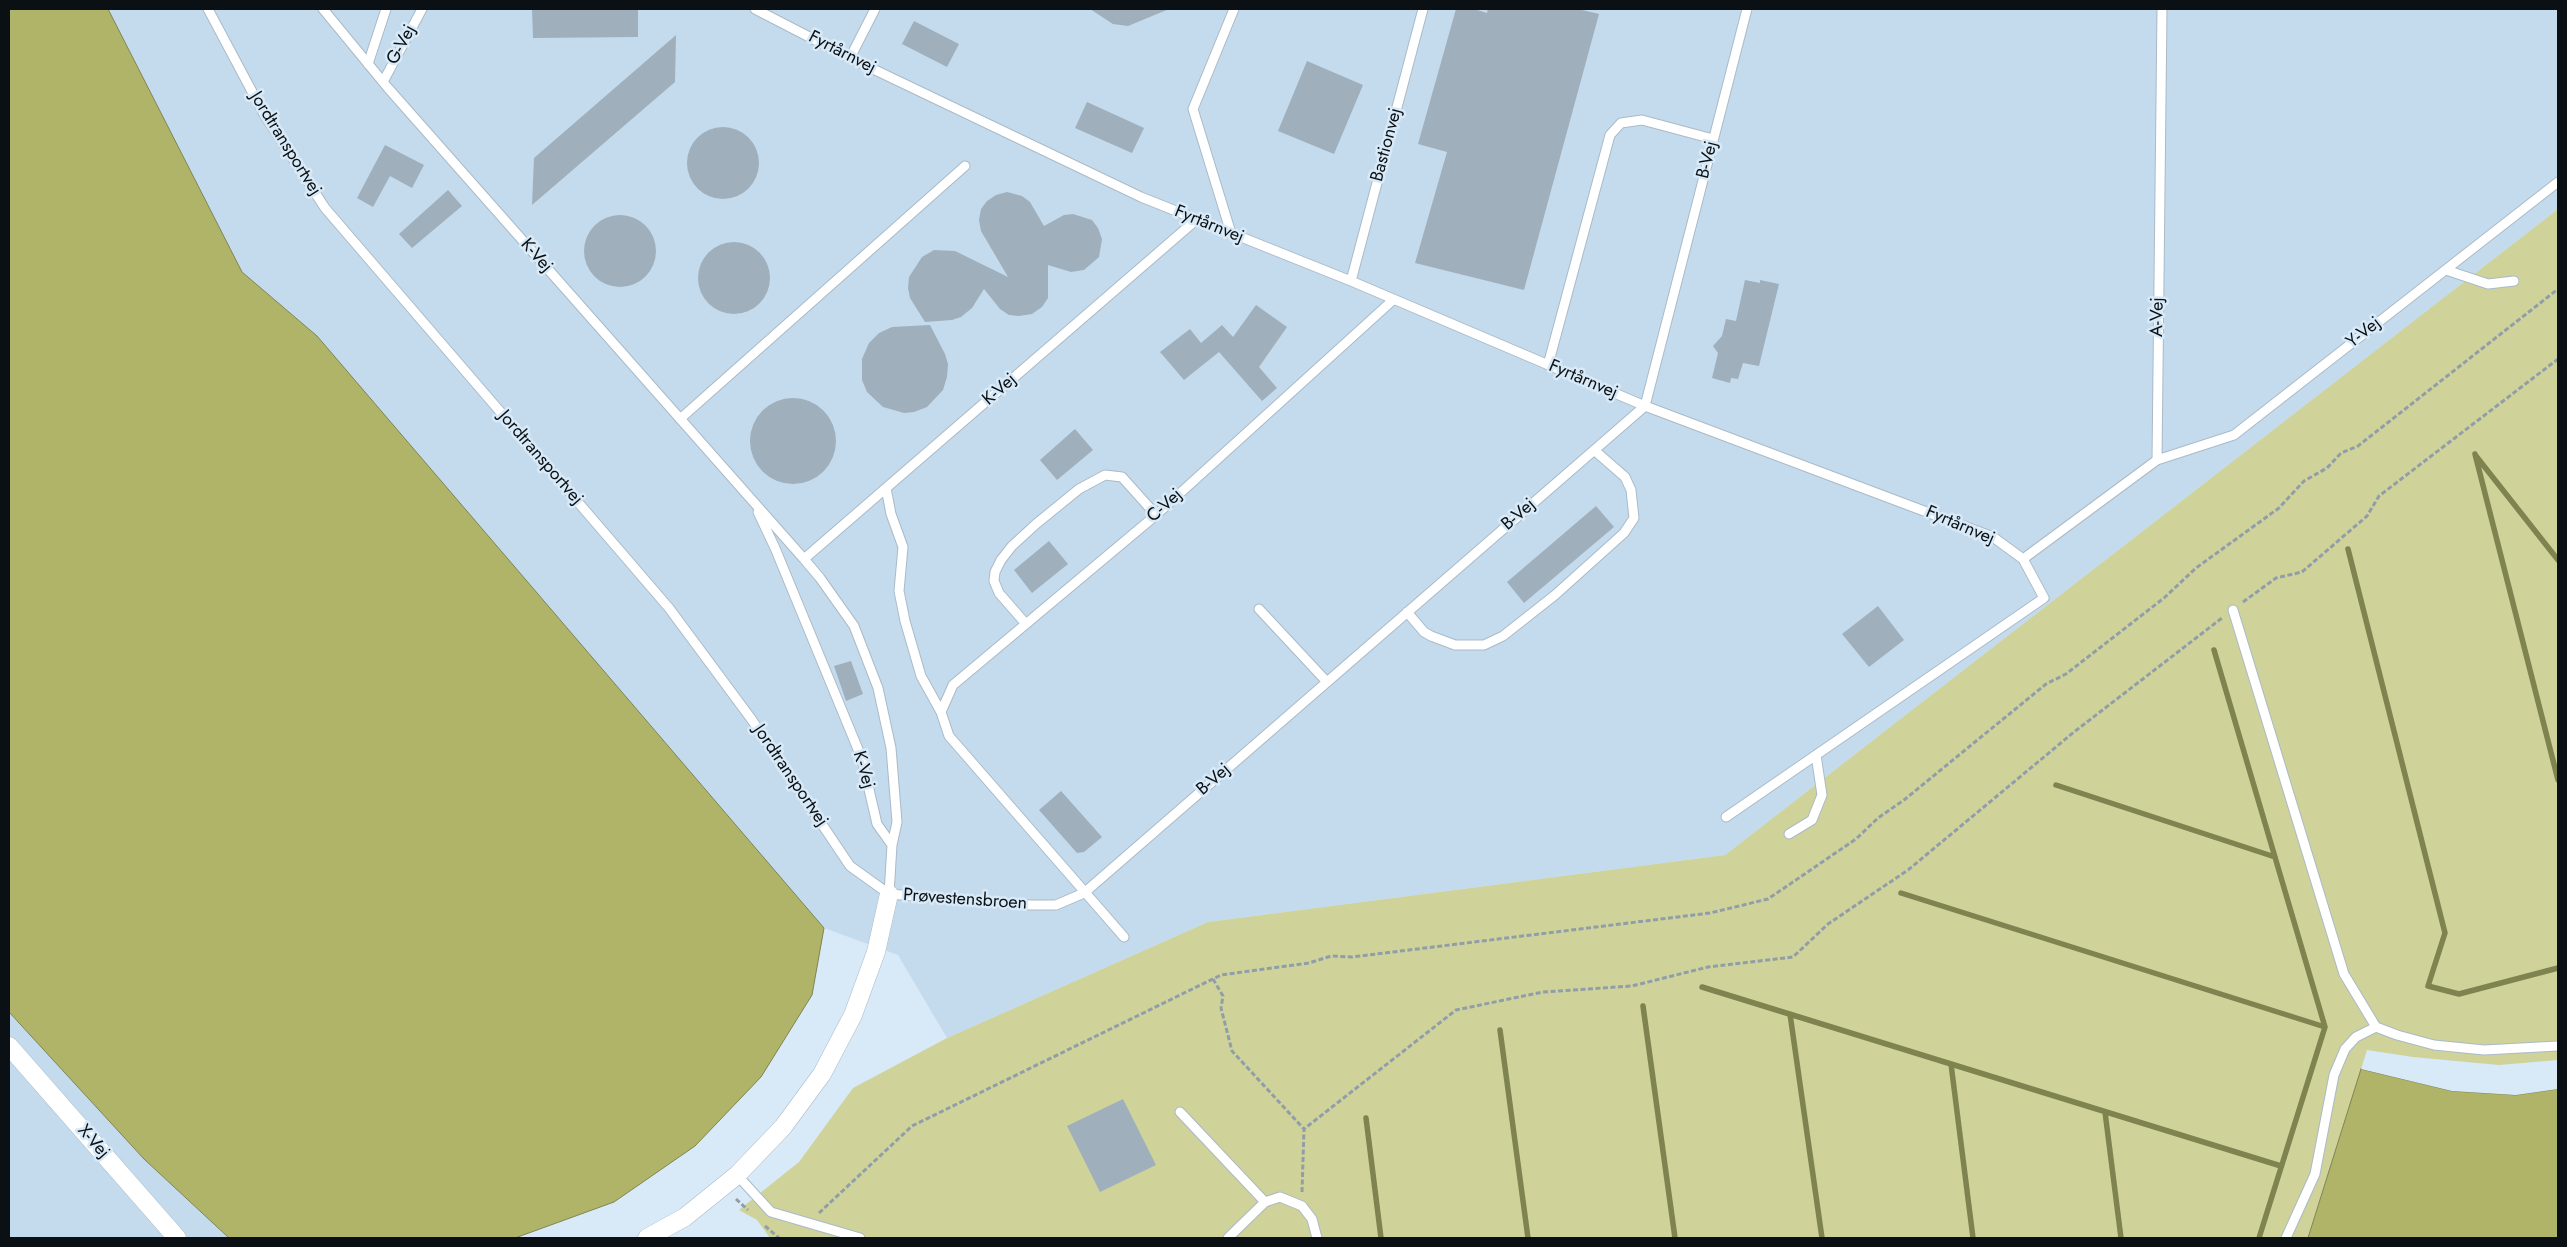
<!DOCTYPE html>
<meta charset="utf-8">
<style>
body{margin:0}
#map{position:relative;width:2567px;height:1247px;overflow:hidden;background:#d8e9f7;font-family:Jost,sans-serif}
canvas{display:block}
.frame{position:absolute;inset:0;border:10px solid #0a1014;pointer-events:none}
</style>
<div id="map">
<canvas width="2567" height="1247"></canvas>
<div class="frame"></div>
</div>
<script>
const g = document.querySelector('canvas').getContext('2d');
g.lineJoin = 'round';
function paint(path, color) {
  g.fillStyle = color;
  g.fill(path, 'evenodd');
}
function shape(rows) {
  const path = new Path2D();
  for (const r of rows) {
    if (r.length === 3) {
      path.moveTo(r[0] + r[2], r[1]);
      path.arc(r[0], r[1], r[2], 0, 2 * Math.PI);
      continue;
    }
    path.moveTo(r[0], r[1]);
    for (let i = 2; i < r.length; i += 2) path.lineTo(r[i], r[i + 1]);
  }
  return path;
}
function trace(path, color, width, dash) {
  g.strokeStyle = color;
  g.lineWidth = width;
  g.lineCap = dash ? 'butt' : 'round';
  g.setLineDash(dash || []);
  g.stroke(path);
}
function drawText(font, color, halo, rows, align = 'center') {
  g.font = font + ' Jost,sans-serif';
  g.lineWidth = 5;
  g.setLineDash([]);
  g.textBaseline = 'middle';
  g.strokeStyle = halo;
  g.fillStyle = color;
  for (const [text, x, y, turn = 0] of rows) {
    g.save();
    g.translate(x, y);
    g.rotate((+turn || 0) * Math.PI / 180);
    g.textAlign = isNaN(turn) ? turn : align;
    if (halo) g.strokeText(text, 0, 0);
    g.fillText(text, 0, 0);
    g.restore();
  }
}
const built = shape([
 [108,9,2558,9,2558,209,1725,855,1208,922,947,1038,898,955,824,928,317,336,242,272],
 [9,1012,144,1159,229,1238,9,1238]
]);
const green = shape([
 [2558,209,2558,1060,2499,1065,2413,1057,2367,1050,2308,1238,770,1238,757,1220,739,1210,799,1162,853,1088,947,1038,1208,922,1725,855]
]);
const water = shape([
 [9,9,108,9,242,272,317,336,824,928,812,995,761,1077,695,1146,614,1202,515,1238,229,1238,144,1159,9,1012,9,9],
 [2361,1069,2452,1091,2516,1095,2558,1089,2558,1238,2308,1238,2361,1069]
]);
const pier = shape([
 [2362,1067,2453,1089,2516,1092,2558,1087,2558,1089,2516,1095,2452,1091,2361,1069]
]);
const stream = shape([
 [2475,454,2558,780],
 [2476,456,2558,560],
 [2348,549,2445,933,2428,986,2459,994,2558,968],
 [2214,650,2325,1027,2259,1238],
 [2056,785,2275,857],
 [1901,893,2325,1027],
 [1702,987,2281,1166],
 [1643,1006,1675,1238],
 [1790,1014,1822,1238],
 [1500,1030,1528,1238],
 [1951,1064,1973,1238],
 [2105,1112,2121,1238],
 [1366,1118,1381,1238]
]);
const building = shape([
 [532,9,638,9,638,37,533,38],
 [1090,9,1169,9,1128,26,1113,24],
 [1456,9,1474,9,1487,13,1488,9,1578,9,1599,14,1524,290,1415,263,1447,152,1418,144],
 [914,21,959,44,947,67,902,44],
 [676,35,675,82,532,205,534,158],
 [1307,61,1363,85,1334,154,1278,131],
 [1087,102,1144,128,1132,153,1075,128],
 [723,163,36],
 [385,145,424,165,412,188,390,176,373,207,357,198],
 [448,190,462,206,412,248,399,234],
 [1007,192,1022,196,1030,202,1044,226,1064,215,1073,214,1092,220,1098,228,1102,239,1099,257,1084,270,1071,272,1048,265,1048,298,1042,307,1032,314,1019,316,1009,315,1000,309,984,289,972,308,961,317,952,320,925,322,910,298,908,288,909,277,922,257,934,250,955,251,1008,277,981,231,979,220,981,209,987,201,996,195],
 [620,251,36],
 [734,278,36],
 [1745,280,1760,283,1760,280,1779,284,1759,366,1743,363,1738,379,1731,378,1730,383,1712,378,1718,353,1713,346,1722,336,1726,319,1736,321],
 [1256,305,1287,327,1259,367,1277,388,1262,401,1219,352,1184,380,1160,352,1190,329,1201,343,1222,325,1233,337],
 [930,325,945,354,948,364,947,377,943,390,927,407,914,412,904,413,883,407,867,392,862,380,862,359,869,343,879,333,892,327],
 [793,441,43],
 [1075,429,1093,450,1057,480,1040,460],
 [1596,506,1614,527,1524,603,1507,582],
 [1049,541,1068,564,1032,593,1014,570],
 [1878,606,1904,640,1869,667,1842,634],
 [851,661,863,694,846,701,834,666],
 [1061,791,1102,837,1084,852,1077,853,1039,810],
 [1123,1099,1156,1165,1100,1192,1067,1126]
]);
const path = shape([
 [2243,602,2276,578,2302,572,2367,516,2379,496,2558,359],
 [1213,979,1223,996,1221,1008,1232,1051,1304,1129],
 [1302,1192,1304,1129,1456,1010,1543,992,1632,986,1708,967,1793,957,1828,924,1908,870,2074,732,2222,618],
 [736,1199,748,1210],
 [819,1213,912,1126,1221,975,1309,963,1331,956,1352,957,1710,913,1768,899,1856,839,1878,818,1904,800,2046,684,2066,674,2164,598,2196,568,2279,508,2304,481,2327,468,2341,453,2358,446,2558,289],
 [765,1226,779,1238]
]);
const service = shape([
 [208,9,265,116,325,208,669,608,752,720,850,866,889,894],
 [323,9,388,88,804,559],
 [755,9,850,58,1141,197,1351,281,1645,406,1993,537,2023,559,2044,598,1726,817],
 [850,58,875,9],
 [368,64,386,9],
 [383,82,422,9],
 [1231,233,1193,109,1234,9],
 [2446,270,2488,284,2514,281],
 [1351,281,1423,9],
 [1548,365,1610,135,1621,123,1642,120,1713,139],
 [680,419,965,166],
 [2157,460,2234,435,2558,182],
 [886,488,891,514,903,547,899,591,905,621,921,676,941,712,949,736,1124,937],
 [758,512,775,548,862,759,877,824,892,845,889,894],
 [2023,559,2157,460,2162,9],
 [1259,609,1327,682],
 [2233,610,2344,974,2376,1027,2397,1035,2434,1045,2484,1050,2558,1046],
 [1407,612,1424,632,1431,636,1455,645,1484,645,1503,636,1555,595,1624,533,1634,518,1631,490,1625,477,1594,450],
 [1026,624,999,593,994,581,995,572,1001,560,1012,546,1036,524,1079,489,1105,475,1122,477,1156,515],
 [941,712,953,685,1156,515,1393,300],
 [1789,834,1812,820,1822,795,1816,755],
 [892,845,897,822,891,748,878,688,854,626,820,578,804,559,1196,220],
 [889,894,1030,905,1056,905,1084,893,1645,406,1747,9],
 [1180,1112,1265,1202],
 [737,1175,771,1212,860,1238],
 [1228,1238,1265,1202,1280,1197,1302,1206,1312,1219,1317,1238],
 [2286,1238,2315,1174,2334,1075,2345,1049,2356,1037,2376,1027]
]);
const minor = shape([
 [9,1046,177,1238],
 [647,1238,685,1217,737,1175,783,1127,822,1074,853,1015,876,952,889,894]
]);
const streetNames = [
 ["G-Vej",402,45,-62],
 ["Fyrtårnvej",842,53,27],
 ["Jordtransportvej",285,144,58],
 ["Bastionvej",1387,145,-75],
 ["B-Vej",1708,160,-76],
 ["Fyrtårnvej",1209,225,22],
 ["K-Vej",536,256,49],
 ["A-Vej",2158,317,-89],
 ["Y-Vej",2364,333,-38],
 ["Fyrtårnvej",1583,380,23],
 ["K-Vej",1000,390,-41],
 ["Jordtransportvej",540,458,49],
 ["C-Vej",1165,506,-42],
 ["B-Vej",1519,515,-41],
 ["Fyrtårnvej",1960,526,23],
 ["K-Vej",863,770,74],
 ["Jordtransportvej",790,776,56],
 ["B-Vej",1214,780,-41],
 ["Prøvestensbroen",965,900,4],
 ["X-Vej",93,1142,49]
];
paint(built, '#c4dbee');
paint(green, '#cfd399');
paint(water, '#b0b469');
trace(water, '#7e8350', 1);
paint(pier, '#d8e9f7');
trace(stream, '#7e8350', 5.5);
paint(building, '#9fafbc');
trace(service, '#aabac7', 11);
trace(minor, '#aabac7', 19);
trace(path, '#919ea9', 3, [5, 2.5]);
trace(service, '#fff', 9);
trace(minor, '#fff', 18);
drawText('18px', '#0a1014', '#d8e9f7', streetNames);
</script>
